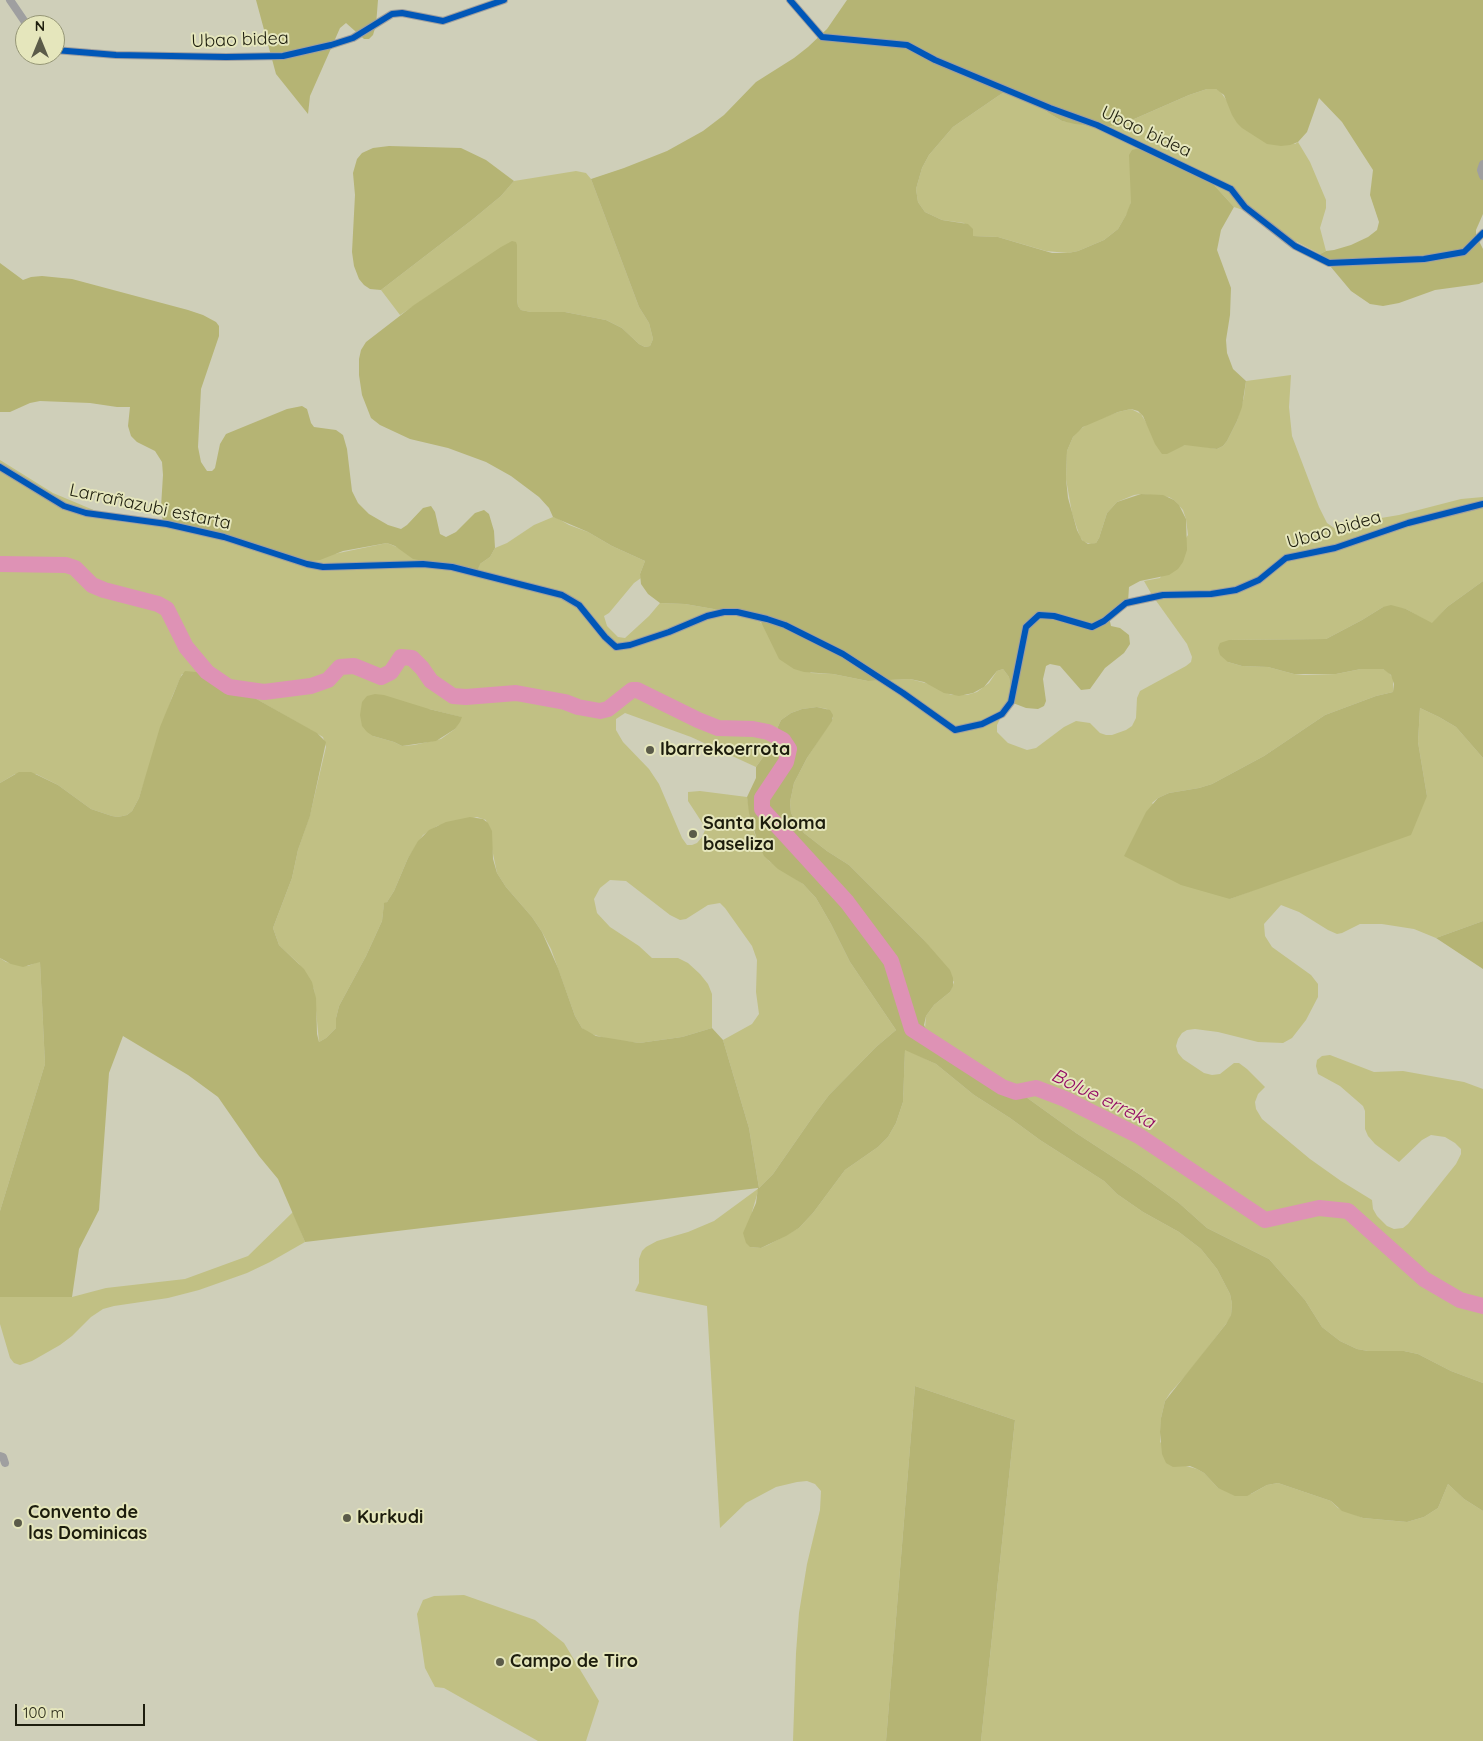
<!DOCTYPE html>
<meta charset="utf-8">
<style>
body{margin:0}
#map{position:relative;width:1483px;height:1741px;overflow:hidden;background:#cfcfb9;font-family:Quicksand,sans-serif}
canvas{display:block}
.north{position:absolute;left:15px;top:15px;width:50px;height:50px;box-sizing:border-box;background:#e5e6bc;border:1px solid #959676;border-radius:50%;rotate:0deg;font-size:14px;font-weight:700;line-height:20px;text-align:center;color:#1d1d0d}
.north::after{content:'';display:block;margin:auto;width:18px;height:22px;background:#5b5b49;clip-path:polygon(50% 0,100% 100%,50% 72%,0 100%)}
.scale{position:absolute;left:15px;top:1704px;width:130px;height:22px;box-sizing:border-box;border:2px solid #1d1d0d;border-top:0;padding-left:6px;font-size:15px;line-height:18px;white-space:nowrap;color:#1d1d0d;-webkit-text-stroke:4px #e5e6bc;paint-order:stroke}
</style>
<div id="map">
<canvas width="1483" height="1741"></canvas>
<div class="north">N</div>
<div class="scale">100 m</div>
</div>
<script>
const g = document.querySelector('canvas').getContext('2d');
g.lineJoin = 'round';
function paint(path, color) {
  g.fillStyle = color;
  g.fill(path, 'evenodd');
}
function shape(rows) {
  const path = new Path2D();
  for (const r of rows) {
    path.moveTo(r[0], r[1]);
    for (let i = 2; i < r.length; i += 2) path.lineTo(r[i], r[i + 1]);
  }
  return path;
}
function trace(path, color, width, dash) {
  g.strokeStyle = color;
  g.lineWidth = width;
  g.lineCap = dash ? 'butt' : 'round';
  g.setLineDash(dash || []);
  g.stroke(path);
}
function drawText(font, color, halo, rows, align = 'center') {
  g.font = font + ' Quicksand,sans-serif';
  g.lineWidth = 4;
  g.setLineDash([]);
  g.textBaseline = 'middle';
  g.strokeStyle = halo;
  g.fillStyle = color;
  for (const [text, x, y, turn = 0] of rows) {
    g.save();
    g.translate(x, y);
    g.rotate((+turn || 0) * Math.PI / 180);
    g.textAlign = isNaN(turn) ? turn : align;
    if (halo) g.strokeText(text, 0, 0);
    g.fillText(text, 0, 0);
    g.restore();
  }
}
const green = shape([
 [1014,89,1023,93,1050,114,1062,121,1094,126,1125,123,1189,95,1207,89,1216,89,1220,91,1227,101,1295,144,1298,142,1310,162,1326,200,1326,208,1320,228,1326,251,1320,254,1280,233,1243,210,1234,207,1214,185,1131,186,1131,202,1129,210,1118,229,1104,240,1078,251,1068,253,1046,251,998,237,973,236,973,234,964,223,942,220,925,212,918,202,916,189,922,168,929,155,953,127,1001,94],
 [576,171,586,173,591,179,639,307,649,323,653,339,650,346,645,347,639,344,622,328,606,320,565,312,531,312,521,310,518,306,517,299,517,246,435,292,400,315,381,290,472,220,501,196,514,181],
 [1291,375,1289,407,1292,436,1319,507,1327,523,1337,530,1353,531,1363,526,1369,520,1399,515,1461,499,1483,497,1483,581,1447,607,1432,624,1406,609,1383,607,1362,620,1326,639,1229,640,1228,662,1242,666,1268,667,1294,674,1304,675,1336,674,1361,669,1383,669,1388,672,1393,678,1393,692,1376,696,1325,715,1264,756,1212,784,1199,788,1169,793,1158,798,1152,803,1230,899,1293,875,1427,796,1418,742,1420,708,1439,717,1456,727,1483,758,1483,921,1436,938,1414,929,1382,924,1360,924,1342,933,1337,934,1328,930,1299,912,1281,905,1264,924,1265,936,1272,947,1311,975,1318,984,1318,997,1306,1020,1292,1038,1283,1043,1258,1042,1218,1032,1195,1029,1187,1030,1182,1033,1178,1039,1176,1046,1178,1053,1183,1059,1204,1073,1212,1075,1220,1074,1234,1063,1239,1063,1247,1069,1265,1087,1258,1094,1255,1102,1256,1109,1262,1119,1310,1159,1341,1181,1372,1200,1373,1209,1377,1216,1387,1226,1394,1229,1403,1228,1408,1224,1456,1164,1461,1154,1461,1149,1455,1143,1445,1137,1431,1135,1422,1140,1399,1162,1375,1144,1368,1136,1365,1129,1365,1111,1363,1106,1340,1086,1318,1074,1316,1066,1317,1060,1322,1056,1330,1055,1374,1072,1403,1071,1464,1082,1483,1089,1483,1383,1451,1371,1418,1354,1404,1351,1368,1351,1357,1349,1340,1341,1322,1327,1305,1300,1269,1259,1207,1228,1179,1203,1139,1174,1076,1133,1026,1097,953,1055,931,1037,925,1029,926,1016,934,1005,950,992,954,982,923,939,849,865,827,851,804,833,796,822,791,813,790,802,794,783,807,758,833,718,827,709,817,707,802,709,791,713,781,720,766,753,756,767,691,737,625,713,616,719,616,730,623,742,649,769,659,784,682,838,687,845,692,845,697,843,702,837,705,830,703,824,688,801,688,792,700,791,747,797,752,825,758,843,769,861,803,884,816,898,831,924,850,962,896,1030,876,1047,829,1095,814,1115,773,1174,759,1188,752,1212,750,1247,761,1248,768,1245,799,1228,813,1213,845,1170,878,1147,888,1137,896,1123,903,1102,905,1049,936,1064,974,1095,1010,1118,1040,1140,1104,1181,1117,1194,1143,1212,1179,1232,1201,1249,1217,1269,1230,1294,1232,1304,1231,1315,1229,1320,1188,1373,1170,1393,1165,1401,1161,1418,1160,1442,1186,1466,1197,1469,1204,1473,1218,1488,1251,1494,1267,1485,1278,1483,1331,1501,1338,1508,1363,1518,1407,1522,1424,1517,1438,1508,1448,1484,1464,1499,1483,1511,1483,1741,981,1741,1015,1420,915,1386,886,1741,793,1741,796,1653,799,1613,807,1564,820,1510,821,1491,815,1484,807,1481,797,1482,776,1487,746,1503,720,1528,707,1306,635,1291,639,1283,639,1259,642,1251,646,1247,657,1241,688,1232,714,1221,759,1188,749,1128,723,1040,752,1024,759,1014,756,992,757,960,752,946,725,908,720,903,708,905,686,919,680,920,670,915,626,881,610,880,600,888,594,899,597,913,610,927,639,946,652,958,678,958,688,963,700,974,708,984,712,994,712,1028,682,1037,639,1043,608,1039,588,1033,582,1028,575,1016,551,949,542,932,532,917,506,887,497,873,486,820,477,817,437,826,423,835,408,858,394,891,387,902,384,904,382,921,366,956,339,1006,336,1018,336,1028,326,1038,319,1042,314,989,299,964,279,945,273,928,292,878,298,850,310,815,326,747,323,737,244,692,232,690,206,676,182,674,172,697,139,798,132,811,127,815,118,817,112,816,91,809,58,785,36,774,15,774,0,783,0,460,53,493,122,522,149,525,173,522,233,538,334,554,387,543,399,548,480,564,490,557,495,548,507,543,534,525,553,517,557,518,569,525,588,532,612,546,645,561,640,574,641,578,634,583,609,613,604,616,607,626,618,637,625,638,649,616,660,603,685,604,731,612,757,620,764,625,767,631,811,673,833,674,868,681,910,679,929,684,951,695,967,695,977,692,989,683,997,671,1003,669,1009,677,1013,703,1001,717,997,725,997,732,1008,743,1027,750,1036,748,1064,727,1076,721,1090,723,1100,733,1106,735,1112,735,1126,730,1132,726,1136,718,1137,698,1140,691,1186,666,1191,662,1192,657,1187,644,1152,595,1144,581,1160,578,1188,535,1186,519,1183,510,1174,500,1169,497,1141,494,1134,495,1117,502,1107,513,1099,538,1096,543,1091,544,1084,542,1080,537,1072,513,1066,479,1067,451,1073,437,1078,431,1089,423,1118,412,1131,409,1141,414,1147,424,1181,446,1189,444,1217,449,1223,446,1227,441,1237,421,1244,397,1246,381],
 [429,709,461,717,455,729,441,739,414,745,402,746,394,742,373,736],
 [0,958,6,962,28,966,40,961,45,1064,0,1211],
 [293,1212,305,1242,270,1262,247,1273,199,1290,168,1298,114,1306,103,1309,91,1317,72,1336,60,1345,32,1361,20,1365,14,1363,10,1358,0,1324,0,1297,72,1297,106,1288,185,1279,248,1256],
 [464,1595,535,1620,564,1643,599,1701,586,1741,538,1741,444,1688,435,1687,425,1668,417,1614,423,1600,434,1596]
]);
const forest = shape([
 [256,0,378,0,376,25,373,35,369,39,364,39,346,23,340,28,310,96,308,114,276,74],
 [847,0,1483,0,1483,214,1476,230,1476,235,1483,249,1483,282,1479,284,1435,290,1399,303,1383,306,1370,304,1351,291,1320,254,1326,251,1334,250,1351,245,1368,237,1377,230,1379,222,1370,195,1373,170,1342,122,1319,98,1307,132,1298,142,1290,145,1281,146,1267,144,1242,128,1237,123,1232,115,1224,95,1216,89,1207,89,1189,95,1125,123,1105,127,1075,124,1062,121,1050,114,1023,93,1014,89,1001,94,953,127,929,155,922,168,916,189,918,202,925,212,942,220,968,224,973,229,973,236,998,237,1052,253,1068,253,1078,251,1104,240,1118,229,1126,215,1131,202,1129,155,1132,150,1136,149,1145,150,1214,185,1234,207,1221,230,1217,250,1231,288,1230,315,1226,340,1227,353,1233,369,1246,381,1242,407,1237,421,1227,441,1223,446,1217,449,1185,445,1167,454,1162,454,1155,444,1143,416,1138,411,1131,409,1118,412,1083,427,1073,437,1067,451,1066,479,1068,498,1077,530,1082,540,1088,544,1096,543,1099,538,1107,513,1117,502,1141,494,1163,495,1174,500,1179,505,1186,519,1187,550,1183,562,1178,569,1169,575,1140,581,1129,587,1128,602,1109,617,1111,626,1120,628,1129,635,1130,644,1124,653,1105,668,1090,689,1081,690,1060,666,1050,664,1046,666,1043,679,1046,701,1044,706,1038,709,1026,708,1013,703,1009,677,1003,669,997,671,984,687,973,693,959,696,944,693,924,682,910,679,868,681,833,674,804,672,794,669,779,659,761,622,731,612,685,604,660,603,648,594,641,584,640,574,645,561,612,546,588,532,553,517,549,508,539,497,511,476,486,462,448,448,410,439,380,425,371,418,362,395,359,375,359,359,361,350,366,342,414,305,501,247,512,241,516,242,517,245,517,299,518,306,521,310,531,312,565,312,606,320,622,328,639,344,645,347,650,346,653,339,649,323,639,307,591,179,624,168,667,151,703,131,724,115,756,82,794,58,808,47,827,29],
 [389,146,461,148,486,160,514,181,501,196,472,220,381,290,370,289,364,285,359,279,354,266,352,252,355,195,353,173,357,159,362,153,373,148],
 [0,263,23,280,31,277,42,276,72,279,188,310,203,315,216,322,219,326,219,336,201,389,198,447,201,462,207,471,212,471,215,468,220,444,226,434,287,409,302,406,307,409,311,423,314,427,336,430,343,435,347,449,352,491,358,503,369,514,388,525,401,529,407,525,423,508,431,506,435,512,440,534,446,537,456,532,475,513,484,510,489,514,494,531,495,548,490,557,480,564,477,571,413,559,395,546,387,543,343,551,320,560,311,561,187,525,163,522,161,507,163,475,162,462,155,451,137,442,131,436,128,426,130,407,117,407,90,403,40,401,30,403,10,412,0,412],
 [1483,581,1483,758,1456,727,1439,717,1420,708,1418,742,1427,796,1411,835,1230,899,1181,885,1124,856,1146,812,1158,798,1169,793,1199,788,1212,784,1264,756,1325,715,1376,696,1393,692,1394,684,1391,675,1383,669,1361,669,1336,674,1294,674,1268,667,1242,666,1228,662,1220,655,1218,648,1220,643,1229,640,1326,639,1362,620,1383,607,1391,605,1406,609,1432,623,1447,607],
 [185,671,196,672,232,690,244,692,317,733,326,742,310,816,298,850,292,878,273,928,279,945,304,969,312,982,316,998,317,1034,319,1042,326,1038,336,1028,336,1018,339,1006,366,956,382,921,384,903,387,902,394,891,408,858,418,841,429,830,446,822,470,817,483,819,488,823,492,831,493,859,497,873,506,887,532,917,542,932,558,968,575,1016,582,1028,596,1036,639,1043,682,1037,712,1028,723,1040,749,1128,759,1188,773,1174,814,1115,829,1095,876,1047,896,1030,850,962,831,924,816,898,803,884,778,869,764,856,758,843,749,813,747,797,756,778,756,767,766,753,781,720,791,713,802,709,817,707,830,710,833,715,832,721,807,758,794,783,790,802,791,813,796,822,804,833,827,851,849,865,923,939,950,970,953,978,953,986,950,992,934,1005,926,1016,924,1025,928,1033,953,1055,1026,1097,1076,1133,1139,1174,1179,1203,1207,1228,1269,1259,1305,1300,1322,1327,1340,1341,1357,1349,1368,1351,1404,1351,1418,1354,1451,1371,1483,1383,1483,1511,1464,1499,1448,1484,1438,1508,1424,1517,1407,1522,1363,1518,1342,1511,1331,1501,1278,1483,1267,1485,1247,1496,1235,1496,1218,1488,1204,1473,1197,1469,1190,1466,1173,1467,1166,1463,1162,1454,1160,1432,1161,1418,1165,1401,1226,1324,1231,1315,1232,1304,1230,1294,1217,1269,1201,1249,1179,1232,1143,1212,1117,1194,1104,1181,1040,1140,1010,1118,974,1095,936,1064,905,1050,903,1102,896,1123,888,1137,878,1147,845,1170,813,1213,799,1228,786,1236,761,1248,750,1247,746,1243,743,1233,756,1203,758,1188,305,1242,278,1179,259,1156,218,1097,188,1075,123,1036,109,1073,99,1210,79,1249,72,1297,0,1297,0,1211,45,1064,40,962,23,967,11,964,0,958,0,783,19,772,31,772,58,785,91,809,112,816,118,817,127,815,132,811,139,798,160,727,180,678],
 [375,694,384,695,429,709,462,717,460,722,455,729,436,741,402,746,394,742,373,736,367,732,362,726,360,715,362,702,367,696],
 [1483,921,1483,969,1436,938],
 [915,1386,1015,1420,981,1741,886,1741]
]);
const river = shape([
 [0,564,66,565,75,568,92,585,104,590,158,604,167,609,186,647,207,672,229,687,264,692,311,686,328,680,340,667,354,666,381,677,391,672,401,657,412,658,422,668,431,681,453,696,466,697,516,693,565,702,578,707,600,711,608,709,632,690,637,690,698,720,718,728,753,729,768,732,783,740,789,749,786,762,762,798,762,809,847,902,891,961,912,1029,1002,1087,1016,1092,1036,1088,1065,1099,1139,1136,1265,1220,1319,1208,1348,1211,1424,1279,1460,1300,1483,1306]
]);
const street = shape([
 [10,0,27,25],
 [790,0,822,37,907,45,935,60,1050,108,1097,125,1231,189,1245,207,1295,246,1329,263,1424,259,1464,252,1483,233],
 [55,50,116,55,226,57,283,56,331,45,353,38,392,14,402,13,443,21,504,0],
 [1483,164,1481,170,1483,176],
 [0,467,64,506,86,513,167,524,224,537,307,564,323,567,423,564,452,567,562,595,579,605,605,637,616,647,630,645,669,632,707,616,724,612,737,612,767,619,785,625,843,654,903,693,955,730,982,724,1002,714,1011,702,1026,627,1039,615,1054,616,1092,627,1104,621,1126,603,1163,595,1211,594,1236,590,1259,580,1286,558,1335,548,1408,523,1483,504],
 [0,1456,3,1457,5,1463]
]);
const cycleway = shape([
 [790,0,822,37,907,45,935,60,1050,108,1097,125,1231,189,1245,207,1295,246,1329,263,1424,259,1464,252,1483,233],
 [55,50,116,55,226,57,283,56,331,45,353,38,392,14,402,13,443,21,504,0],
 [0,467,64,506,86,513,167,524,224,537,307,564,323,567,423,564,452,567,562,595,579,605,605,637,616,647,630,645,669,632,707,616,724,612,737,612,767,619,785,625,843,654,903,693,955,730,982,724,1002,714,1011,702,1026,627,1039,615,1054,616,1092,627,1104,621,1126,603,1163,595,1211,594,1236,590,1259,580,1286,558,1335,548,1408,523,1483,504]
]);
const markers = [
 [650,750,5,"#5b5b49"],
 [693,834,5,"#5b5b49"],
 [347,1518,5,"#5b5b49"],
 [18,1523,5,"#5b5b49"],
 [500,1662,5,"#5b5b49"]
];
const streetNames = [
 ["Ubao bidea",240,40,-2],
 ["Ubao bidea",1146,132,25],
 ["Larrañazubi estarta",150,507,12],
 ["Ubao bidea",1334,530,-16]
];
const poiNames = [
 ["Ibarrekoerrota",660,750],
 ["Santa Koloma",703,824],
 ["baseliza",703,845],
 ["Convento de",28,1513],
 ["las Dominicas",28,1534],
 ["Kurkudi",357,1518],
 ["Campo de Tiro",510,1662]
];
const waterNames = [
 ["Bolue erreka",1103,1099,26]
];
paint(green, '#c1c084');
paint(forest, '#b5b474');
trace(river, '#de92b5', 16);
trace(street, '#9f9fa0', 8);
trace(cycleway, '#0057b8', 6);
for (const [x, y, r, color] of markers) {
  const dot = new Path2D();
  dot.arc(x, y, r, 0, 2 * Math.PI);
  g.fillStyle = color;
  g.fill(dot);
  trace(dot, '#e5e6bc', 2);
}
drawText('18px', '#1d1d0d', '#e5e6bc', streetNames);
drawText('bold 18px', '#1d1d0d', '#e5e6bc', poiNames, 'left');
drawText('italic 19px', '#920763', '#e5e6bc', waterNames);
</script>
